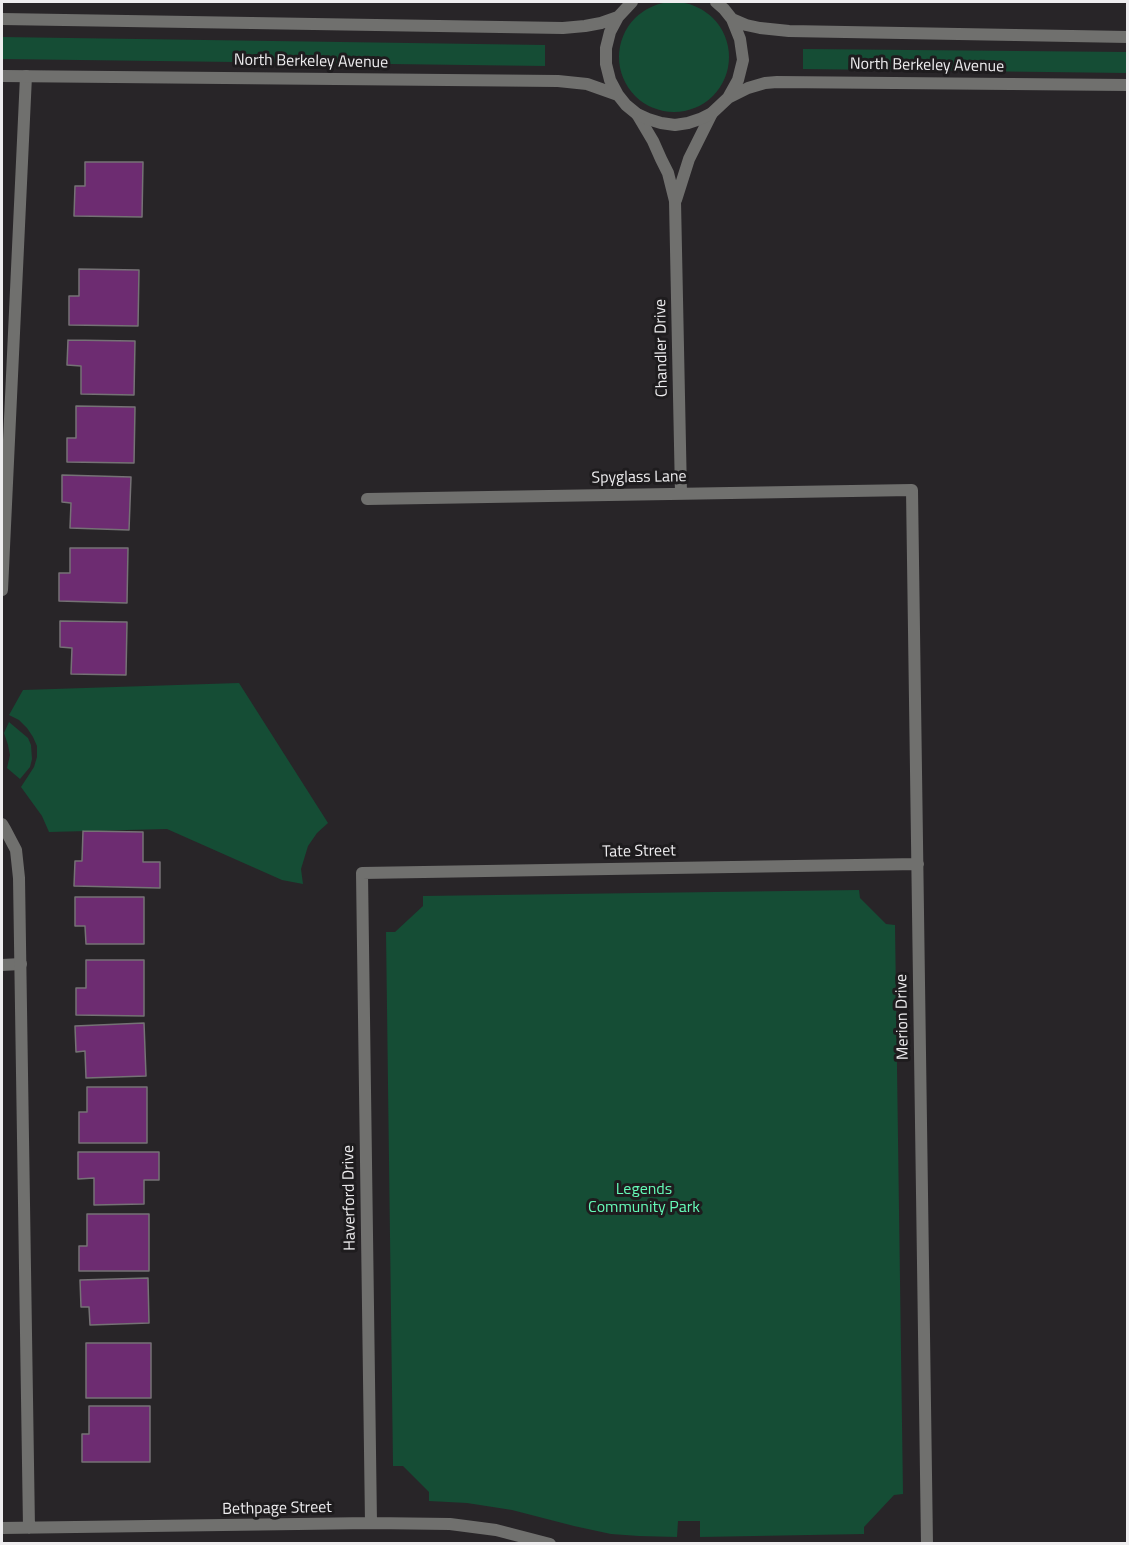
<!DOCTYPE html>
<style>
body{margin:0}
#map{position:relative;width:1129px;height:1545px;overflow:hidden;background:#282528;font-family:"Titillium Web",sans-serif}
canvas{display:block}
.frame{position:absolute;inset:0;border:3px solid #eeedef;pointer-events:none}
</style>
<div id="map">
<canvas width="1129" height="1545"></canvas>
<div class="frame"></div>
</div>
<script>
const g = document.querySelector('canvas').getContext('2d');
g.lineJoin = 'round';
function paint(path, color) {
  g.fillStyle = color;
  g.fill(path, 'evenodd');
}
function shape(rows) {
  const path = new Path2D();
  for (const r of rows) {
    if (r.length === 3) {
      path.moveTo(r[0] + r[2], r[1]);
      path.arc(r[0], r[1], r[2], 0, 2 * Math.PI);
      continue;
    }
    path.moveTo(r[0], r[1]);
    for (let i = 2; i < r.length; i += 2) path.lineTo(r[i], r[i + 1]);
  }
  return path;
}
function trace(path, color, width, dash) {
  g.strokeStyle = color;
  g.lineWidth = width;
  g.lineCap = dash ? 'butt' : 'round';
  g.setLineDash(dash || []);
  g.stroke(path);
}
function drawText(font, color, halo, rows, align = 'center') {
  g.font = font + ' "Titillium Web",sans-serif';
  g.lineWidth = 6;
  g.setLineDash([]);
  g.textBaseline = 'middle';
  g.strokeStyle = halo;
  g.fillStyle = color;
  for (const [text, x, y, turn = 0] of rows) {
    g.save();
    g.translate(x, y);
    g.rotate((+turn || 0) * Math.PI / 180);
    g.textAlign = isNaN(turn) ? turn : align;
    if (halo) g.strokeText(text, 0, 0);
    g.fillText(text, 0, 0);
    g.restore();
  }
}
const green = shape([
 [674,57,55],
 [2,37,545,45,545,66,2,59],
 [803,49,1127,52,1127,73,803,69],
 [239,683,328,823,317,833,308,846,301,869,303,884,282,880,167,829,49,832,42,816,21,787,34,767,37,757,37,746,33,737,27,728,19,720,9,715,23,690],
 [9,722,28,738,31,745,32,759,30,767,20,779,7,768,10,755,8,745,4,733],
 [859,890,860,898,886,924,895,925,903,1494,894,1495,864,1527,864,1534,700,1537,700,1521,678,1521,677,1537,639,1536,611,1534,574,1526,512,1510,467,1503,429,1501,429,1492,403,1466,393,1466,386,932,395,932,423,906,423,896]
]);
const building = shape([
 [85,162,143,162,142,217,74,216,75,186,85,186,85,162],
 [79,269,139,270,138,326,69,325,69,296,79,296,79,269],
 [68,340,135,341,134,395,81,394,81,366,67,365,68,340],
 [76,406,135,407,134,463,67,462,67,438,76,438,76,406],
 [62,475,131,477,129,530,70,528,71,503,62,502,62,475],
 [70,548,128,548,127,603,59,601,59,573,70,573,70,548],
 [60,621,127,622,126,675,71,674,72,648,60,647,60,621],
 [83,831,143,832,143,862,160,862,160,888,74,886,75,861,82,861,83,831],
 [75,897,144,897,144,944,86,944,85,926,75,926,75,897],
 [86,960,144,960,144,1016,76,1015,76,988,86,988,86,960],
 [144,1023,146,1076,86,1078,85,1051,76,1052,75,1026,144,1023],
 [87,1087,147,1087,147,1143,79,1143,79,1112,87,1112,87,1087],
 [78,1152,159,1152,159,1180,144,1180,144,1204,94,1205,94,1178,78,1179,78,1152],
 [87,1214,149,1214,149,1271,79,1271,79,1246,87,1246,87,1214],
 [148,1278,149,1323,90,1325,89,1307,81,1307,80,1280,148,1278],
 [86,1343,151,1343,151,1398,86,1398,86,1343],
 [89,1406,150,1406,150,1462,82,1462,82,1434,89,1434,89,1406]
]);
const service = shape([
 [2,965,21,964]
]);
const minor = shape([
 [637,114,653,141,661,159,668,173,675,201,681,494],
 [676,200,689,159,712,113],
 [367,499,912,490,927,1544],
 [2,590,26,76],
 [2,824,5,829,16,850,19,878,29,1528],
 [371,1523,362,873,918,864],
 [2,1528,371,1523,450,1524,496,1530,550,1544]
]);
const tertiary = shape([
 [632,2,618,17,610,32,606,48,606,64,610,80,618,95,626,105,637,114,648,119,661,123,675,125,688,123,700,119,712,113,728,98,738,80,743,60,740,39,732,19,724,9,716,2],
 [2,19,563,28,585,26,601,23,618,17],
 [732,19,746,25,760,28,789,31,1128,37],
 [2,76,558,81,587,84,618,95],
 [728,98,748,88,765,83,777,82,1128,85]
]);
const streetNames = [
 ["North Berkeley Avenue",311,62,1],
 ["North Berkeley Avenue",927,66,1],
 ["Chandler Drive",662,348,-91],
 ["Spyglass Lane",639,478,-1],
 ["Tate Street",639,852,-1],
 ["Merion Drive",903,1017,-91],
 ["Haverford Drive",350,1198,-91],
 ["Bethpage Street",277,1509,-1]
];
const parkNames = [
 ["Legends",644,1190],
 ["Community Park",644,1208]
];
paint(green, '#154d35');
paint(building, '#6d2c71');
trace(building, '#757275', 1.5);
trace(service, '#70706e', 12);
trace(minor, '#70706e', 12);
trace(tertiary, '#70706e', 12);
drawText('16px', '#eeedef', '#1e1c1e', streetNames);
drawText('16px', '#66fcb9', '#1e1c1e', parkNames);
</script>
